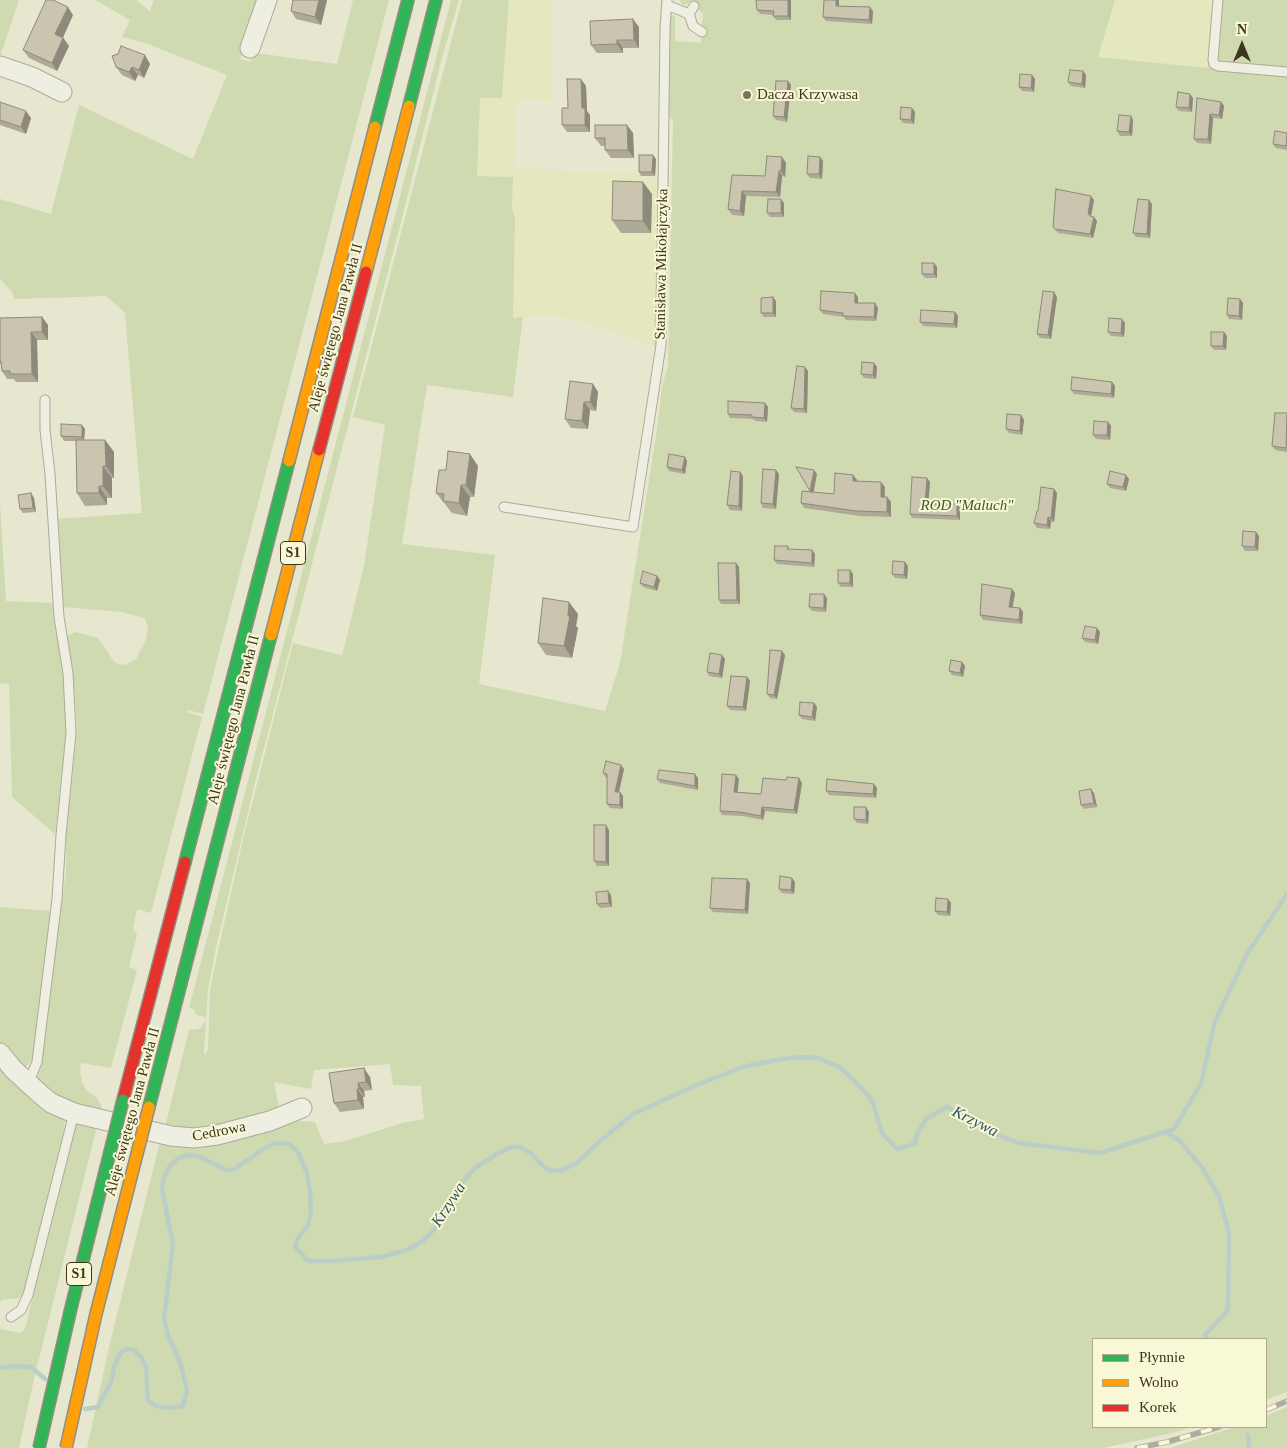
<!DOCTYPE html>
<meta charset="utf-8">
<style>
body{margin:0}
#map{position:relative;width:1287px;height:1448px;overflow:hidden;background:#e7e6cf;font-family:Georgia,serif}
canvas{display:block}
.legend{position:absolute;left:1092px;top:1338px;width:175px;height:90px;box-sizing:border-box;background:#f8f7d6;border:1px solid #ada98c;margin:0;padding:6px 9px;list-style:none;font-size:15px;color:#3d351e}
.legend li{display:flex;align-items:center;gap:10px;height:25px}
.legend b{width:25px;border:1px solid #ada98c}
.north{position:absolute;left:1217px;top:20px;width:50px;height:50px;-webkit-text-stroke:4px #f8f7d6;paint-order:stroke;rotate:0deg;font-size:14px;font-weight:700;line-height:20px;text-align:center;color:#3d351e}
.north::after{content:'';display:block;margin:auto;width:18px;height:22px;background:#3d351e;clip-path:polygon(50% 0,100% 100%,50% 72%,0 100%)}
</style>
<div id="map">
<canvas width="1287" height="1448"></canvas>
<ul class="legend">
<li><b style="height:6px;background:#30b455"></b>Płynnie</li>
<li><b style="height:6px;background:#ff9f0a"></b>Wolno</li>
<li><b style="height:6px;background:#e5322d"></b>Korek</li>
</ul>
<div class="north">N</div>
</div>
<script>
const g = document.querySelector('canvas').getContext('2d');
g.lineJoin = 'round';
function paint(path, color) {
  g.fillStyle = color;
  g.fill(path, 'evenodd');
}
function shape(rows) {
  const path = new Path2D();
  for (const r of rows) {
    path.moveTo(r[0], r[1]);
    for (let i = 2; i < r.length; i += 2) path.lineTo(r[i], r[i + 1]);
  }
  return path;
}
function trace(path, color, width, dash) {
  g.strokeStyle = color;
  g.lineWidth = width;
  g.lineCap = dash ? 'butt' : 'round';
  g.setLineDash(dash || []);
  g.stroke(path);
}
function drawText(font, color, halo, rows, align = 'center') {
  g.font = font + ' Georgia,serif';
  g.lineWidth = 4;
  g.setLineDash([]);
  g.textBaseline = 'middle';
  g.strokeStyle = halo;
  g.fillStyle = color;
  for (const [text, x, y, turn = 0] of rows) {
    g.save();
    g.translate(x, y);
    g.rotate((+turn || 0) * Math.PI / 180);
    g.textAlign = isNaN(turn) ? turn : align;
    if (halo) g.strokeText(text, 0, 0);
    g.fillText(text, 0, 0);
    g.restore();
  }
}
const farmland = shape([
 [509,0,552,0,551,101,516,99,514,169,641,174,642,179,647,179,647,176,658,177,658,233,656,255,654,347,611,331,554,314,513,319,515,218,512,208,513,177,477,177,480,97,502,98],
 [1115,0,1214,0,1208,68,1098,57]
]);
const green = shape([
 [0,0,19,0,0,57],
 [95,0,136,0,150,11,154,0,263,0,258,16,240,59,250,62,255,53,337,64,353,0,389,0,203,714,188,710,187,712,202,717,151,913,137,909,133,928,137,935,129,967,137,970,111,1068,81,1063,80,1072,82,1082,87,1091,97,1098,100,1104,102,1105,99,1114,68,1105,36,1082,41,1064,49,994,66,872,66,835,77,730,75,697,65,636,76,632,98,638,115,663,124,665,136,659,146,640,148,627,145,618,121,612,62,607,56,519,142,513,125,313,106,296,14,299,13,293,0,279,0,199,51,214,79,105,193,159,227,75,145,43,122,37,130,20],
 [451,0,459,0,443,54,401,222,256,779,216,947,208,990,206,1017,196,1015,194,1009,189,1008],
 [462,0,509,0,502,98,480,98,477,176,513,177,512,208,515,218,513,318,523,317,513,397,427,385,402,544,495,555,479,684,605,711,620,663,656,436,662,387,668,366,673,121,666,111,670,17,675,15,675,41,701,43,703,14,690,2,683,5,679,0,1115,0,1098,57,1208,68,1214,0,1287,0,1287,1392,1266,1400,1266,1339,1093,1339,1093,1427,1192,1427,1172,1433,1103,1448,87,1448,109,1347,161,1138,285,1122,302,1121,315,1122,324,1144,346,1141,402,1123,424,1119,421,1086,393,1085,390,1064,314,1070,311,1089,274,1082,280,1113,222,1130,164,1131,189,1030,198,1029,202,1027,206,1018,204,1054,206,1055,208,1049,210,990,219,947,243,839,293,643,341,655,343,652,364,566,385,425,353,417],
 [658,140,661,143,660,177,656,344,654,347,656,255,658,233],
 [0,504,6,601,54,603,64,675,67,733,55,834,12,797,9,683,0,684],
 [0,907,50,911,35,1058,25,1067,19,1066,0,1046],
 [0,1059,62,1115,65,1121,64,1131,25,1293,19,1298,1,1300,0,1304],
 [79,1121,98,1122,34,1379,19,1448,0,1448,0,1329,21,1333,26,1326,74,1125],
 [1287,1407,1287,1448,1170,1448,1235,1427,1266,1427,1266,1416]
]);
const stream = shape([
 [1166,1132,1180,1141,1203,1169,1219,1196,1229,1234,1228,1310,1205,1335,1208,1339],
 [0,1368,10,1366,31,1367,45,1379],
 [85,1409,98,1407,111,1382,115,1364,121,1352,127,1349,134,1350,141,1357,146,1367,148,1401,157,1406,169,1408,183,1406,187,1390,181,1365,168,1335,164,1318,173,1244,162,1189,164,1176,170,1166,179,1158,188,1155,198,1156,226,1170,233,1170,265,1148,276,1143,289,1144,298,1152,307,1173,310,1192,311,1213,308,1225,298,1238,295,1247,308,1261,332,1261,381,1257,407,1250,423,1241,439,1224,461,1184,475,1168,497,1154,511,1147,520,1147,531,1153,542,1165,549,1170,560,1171,577,1163,599,1142,633,1114,699,1084,743,1067,777,1060,799,1057,818,1058,839,1067,853,1079,872,1100,882,1133,897,1149,915,1144,917,1134,926,1119,947,1107,968,1117,988,1131,1019,1143,1100,1153,1174,1129,1201,1084,1215,1021,1247,954,1287,894],
 [1248,1435,1249,1448]
]);
const lane = shape([
 [1218,0,1213,60,1214,64,1218,66,1287,72],
 [667,5,689,14],
 [694,6,689,14,693,26,702,32],
 [504,507,633,527,661,345,665,28,667,0],
 [26,1081,32,1074,37,1062,57,899,61,835,71,733,68,673,59,617,50,474,45,430,45,400],
 [11,1317,21,1310,28,1295,74,1113]
]);
const street = shape([
 [250,48,267,0],
 [0,66,32,77,62,92],
 [0,1053,13,1069,39,1093,51,1103,74,1113,171,1136,194,1138,217,1135,270,1121,302,1108]
]);
const fast = shape([
 [409,106,436,0],
 [375,127,408,0],
 [185,862,289,461],
 [149,1107,271,635]
]);
const slow = shape([
 [366,272,409,106],
 [289,461,375,127],
 [271,635,319,450]
]);
const jam = shape([
 [319,450,366,272],
 [123,1100,185,862]
]);
const rail = shape([
 [1266,1410,1287,1401],
 [1137,1448,1167,1442,1219,1427]
]);
const fastBridge = shape([
 [39,1448,71,1308,123,1100]
]);
const slowBridge = shape([
 [66,1448,96,1314,149,1107]
]);
const wall = shape([
 [293,0,327,0,321,25,296,19,291,11],
 [756,0,791,0,791,20,776,20,773,16,773,15,760,14,757,10],
 [824,0,839,0,839,6,873,11,872,24,826,21,823,17],
 [73,15,63,37,69,46,57,71,29,58,23,50],
 [639,27,639,48,623,48,623,53,597,53,591,45],
 [150,64,144,78,138,75,135,81,122,75,116,67],
 [1083,71,1086,75,1085,88,1071,86,1068,82],
 [1032,75,1035,79,1034,92,1022,91,1019,87],
 [788,81,791,85,787,122,776,120,773,116],
 [586,86,587,111,590,115,590,132,567,132,562,125,568,108],
 [1193,98,1192,112,1179,111,1176,107],
 [1197,98,1221,102,1224,106,1222,119,1213,118,1211,144,1197,143,1194,139],
 [0,102,31,118,26,134,0,125],
 [915,112,914,124,903,123,900,119],
 [1131,116,1133,120,1132,136,1120,136,1117,131],
 [633,133,634,158,611,158,605,150,605,146,601,146,595,138],
 [1287,133,1287,150,1276,148,1273,144],
 [782,157,786,163,785,177,782,176,780,197,746,196,744,216,732,215,728,209,732,175,765,176],
 [820,157,823,161,822,179,810,178,807,174],
 [656,159,655,176,641,176,639,172],
 [652,194,651,233,621,233,612,220],
 [1094,200,1091,216,1097,221,1093,238,1058,233,1053,227],
 [784,203,784,217,770,217,767,213],
 [1152,204,1150,238,1136,237,1133,233],
 [934,263,937,267,937,278,925,278,922,274],
 [858,297,858,303,875,303,878,308,876,321,846,320,844,317,823,314,820,310],
 [1057,297,1051,339,1040,338,1037,334],
 [1240,299,1243,303,1242,320,1229,319,1227,315],
 [776,301,776,317,764,317,761,313],
 [955,312,958,316,957,328,923,326,920,322],
 [42,317,48,325,48,340,37,340,38,382,16,382,14,379,7,379,2,371,1,365,0,363,0,318],
 [1122,319,1125,323,1124,337,1111,336,1108,332],
 [1227,336,1226,350,1214,350,1211,346],
 [874,363,877,367,876,379,864,378,861,374],
 [808,371,807,413,794,412,791,408],
 [1112,382,1115,386,1114,398,1074,394,1071,390],
 [593,384,598,392,596,411,590,410,588,429,571,428,565,419],
 [768,407,767,422,755,421,753,419,730,418,728,414],
 [1287,413,1287,452,1275,450,1272,446],
 [1021,415,1024,420,1022,435,1009,433,1006,429],
 [1108,422,1111,426,1110,440,1096,439,1093,435],
 [85,429,84,440,105,440,114,452,114,478,112,478,112,498,107,498,107,505,85,506,77,493,76,441,64,441,61,436],
 [687,461,685,474,669,471,667,467],
 [478,466,474,497,470,497,467,516,452,513,436,493,446,470],
 [740,472,743,476,742,511,730,510,727,505],
 [779,474,776,509,763,508,761,503],
 [817,474,813,492,834,494,853,475,857,480,857,481,885,487,885,497,887,497,891,502,891,517,860,516,804,508,801,503,810,492],
 [1129,479,1126,491,1110,488,1107,484],
 [930,482,928,504,957,504,960,508,960,520,912,518,910,514],
 [1054,489,1057,493,1054,522,1051,522,1050,529,1037,528,1034,523,1038,511],
 [31,493,34,498,36,512,23,513,20,509],
 [1259,536,1258,551,1245,551,1242,546],
 [788,546,789,549,815,554,814,567,777,564,774,560],
 [736,563,739,567,740,604,721,604,719,600],
 [908,566,907,579,895,578,892,574],
 [850,570,853,574,853,587,841,587,838,583],
 [657,576,660,580,657,591,643,587,640,583],
 [1015,593,1012,607,1020,608,1023,612,1022,624,983,620,980,615],
 [827,598,826,612,812,611,809,607],
 [578,614,576,626,578,628,572,658,546,655,538,643],
 [1100,632,1098,644,1085,642,1082,638],
 [785,655,777,699,770,698,767,694],
 [725,659,722,678,709,676,707,672],
 [962,662,965,666,963,677,952,675,949,671],
 [747,677,750,681,746,711,730,710,727,706],
 [814,703,817,707,815,721,802,719,799,715],
 [624,769,619,792,620,792,623,796,623,809,610,808,607,804,607,778,606,778,603,773],
 [698,778,698,790,660,783,657,779],
 [739,779,737,792,761,794,802,783,797,814,765,811,763,820,743,816,722,815,720,811],
 [877,788,876,798,829,795,826,791],
 [1094,793,1097,807,1084,809,1081,805],
 [869,812,868,824,857,823,854,819],
 [609,830,609,866,597,866,594,861],
 [795,882,794,894,782,893,779,889],
 [750,883,748,914,713,912,710,908],
 [611,895,612,907,600,908,597,904],
 [948,899,951,903,950,916,938,915,935,911],
 [329,1073,370,1077,372,1090,364,1091,365,1097,363,1097,364,1109,340,1112,334,1103]
]);
const shadedWall = shape([
 [319,0,327,0,321,25,315,17],
 [788,0,791,0,791,20,788,16],
 [836,0,839,0,839,10,836,6],
 [68,7,73,15,61,42,55,34],
 [870,7,873,11,872,24,869,20],
 [633,19,639,27,639,48,634,40],
 [63,38,69,46,57,71,52,63],
 [617,40,623,48,623,53,617,44],
 [145,55,150,64,144,78,139,70],
 [132,67,138,75,135,81,129,72],
 [1083,71,1086,75,1085,88,1082,84],
 [1032,75,1035,79,1034,92,1031,88],
 [581,79,586,86,587,111,590,115,590,132,585,125,582,108],
 [788,81,791,85,787,122,784,117],
 [1190,94,1193,98,1192,112,1189,108],
 [1221,102,1224,106,1222,119,1219,115],
 [912,108,915,112,914,124,911,120],
 [26,111,31,118,26,134,21,127],
 [1210,114,1213,118,1211,144,1208,139],
 [1131,116,1133,120,1132,136,1129,132],
 [627,125,633,133,634,158,628,150],
 [653,155,656,159,655,176,652,172],
 [782,157,786,163,785,177,781,171],
 [820,157,823,161,822,179,819,174],
 [779,171,782,176,780,197,776,192],
 [643,182,652,194,651,233,643,221],
 [742,191,746,196,744,216,740,211],
 [1091,196,1094,200,1091,216,1093,218,1092,220,1088,214],
 [781,199,784,203,784,217,781,213],
 [1149,200,1152,204,1150,238,1147,234],
 [1094,217,1097,221,1093,238,1090,234],
 [934,263,937,267,937,278,934,274],
 [1054,292,1057,297,1051,339,1048,335],
 [855,293,858,297,858,307,855,303],
 [773,297,776,301,776,317,773,313],
 [1240,299,1243,303,1242,320,1239,316],
 [875,303,878,308,876,321,874,317],
 [955,312,958,316,957,328,954,324],
 [42,317,48,325,48,340,42,332],
 [1122,319,1125,323,1124,337,1121,333],
 [31,332,37,340,38,382,32,374],
 [1224,332,1227,336,1226,350,1223,346],
 [874,363,877,367,876,379,873,375],
 [805,367,808,371,807,413,804,409],
 [1112,382,1115,386,1114,398,1111,394],
 [593,384,598,392,596,411,590,402],
 [584,402,590,410,588,429,582,421],
 [765,403,768,407,767,422,764,418],
 [1021,415,1024,420,1022,435,1020,431],
 [1108,422,1111,426,1110,440,1107,435],
 [82,425,85,429,84,441,82,437],
 [105,440,114,452,114,478,106,466],
 [470,454,478,466,474,497,466,485],
 [685,457,687,461,685,474,682,470],
 [103,466,112,478,112,498,103,486],
 [776,470,779,474,776,509,773,504],
 [814,470,817,474,813,495,810,491],
 [740,472,743,476,742,511,739,506],
 [853,475,857,480,856,487,853,481],
 [1126,475,1129,479,1126,491,1123,487],
 [927,478,930,482,928,508,925,504],
 [881,482,885,487,884,502,881,497],
 [461,485,470,497,467,516,459,503],
 [99,486,107,498,107,505,99,493],
 [1054,489,1057,493,1054,522,1051,518],
 [31,493,34,498,36,512,33,508],
 [887,497,891,502,891,517,887,512],
 [957,504,960,508,960,520,957,516],
 [1048,517,1051,522,1050,529,1047,525],
 [1256,532,1259,536,1258,551,1255,547],
 [812,550,815,554,814,567,812,563],
 [905,562,908,566,907,579,904,575],
 [736,563,739,567,740,604,737,600],
 [850,570,853,574,853,587,850,583],
 [657,576,660,580,657,591,654,587],
 [1012,589,1015,593,1012,611,1009,607],
 [824,594,827,598,826,612,824,608],
 [569,602,578,614,576,626,578,628,572,658,564,646],
 [1020,608,1023,612,1022,624,1019,620],
 [1097,628,1100,632,1098,644,1095,640],
 [782,651,785,655,777,699,774,695],
 [722,655,725,659,722,678,719,674],
 [962,662,965,666,963,677,960,673],
 [747,677,750,681,746,711,743,707],
 [814,703,817,707,815,721,812,717],
 [621,765,624,769,618,796,615,792],
 [695,774,698,778,698,790,695,786],
 [736,775,739,779,737,796,734,792],
 [799,778,802,783,797,814,794,810],
 [874,784,877,788,876,798,873,794],
 [1091,789,1094,793,1097,807,1094,803],
 [620,792,623,796,623,809,620,805],
 [762,807,765,811,763,820,761,816],
 [866,807,869,812,868,824,866,820],
 [606,825,609,830,609,866,606,862],
 [792,878,795,882,794,894,791,890],
 [747,879,750,883,748,914,745,910],
 [608,891,611,895,612,907,609,903],
 [948,899,951,903,950,916,947,912],
 [364,1068,370,1077,372,1090,366,1082],
 [358,1083,364,1091,365,1097,359,1089],
 [357,1089,363,1097,364,1109,358,1100]
]);
const building = shape([
 [46,0,53,0,68,7,55,34,63,38,52,63,23,50,46,0],
 [293,0,319,0,315,17,291,11,293,0],
 [756,0,788,0,788,16,773,16,774,11,757,10,756,0],
 [824,0,836,0,836,6,870,7,869,20,823,17,824,0],
 [633,19,634,40,617,40,617,44,591,45,590,21,633,19],
 [121,46,145,55,139,70,132,67,129,72,116,67,112,56,118,54,121,46],
 [1070,70,1083,71,1082,84,1068,82,1070,70],
 [1020,74,1032,75,1031,88,1019,87,1020,74],
 [567,79,581,79,582,108,585,108,585,125,562,125,562,108,568,108,567,79],
 [776,81,788,81,784,117,773,116,776,81],
 [1178,92,1190,94,1189,108,1176,107,1178,92],
 [1197,98,1221,102,1219,115,1210,114,1208,139,1194,139,1197,98],
 [0,102,26,111,21,127,0,120,0,102],
 [901,107,912,108,911,120,900,119,901,107],
 [1119,115,1131,116,1129,132,1117,131,1119,115],
 [595,125,627,125,628,150,605,150,605,138,595,138,595,125],
 [1275,131,1287,133,1286,146,1273,144,1275,131],
 [639,155,653,155,652,172,639,172,639,155],
 [767,156,782,157,781,171,779,171,776,192,742,191,740,211,728,209,732,175,765,176,767,156],
 [808,156,820,157,819,174,807,174,808,156],
 [613,181,643,182,643,221,612,220,613,181],
 [1056,189,1091,196,1088,214,1090,214,1090,216,1094,217,1090,234,1055,229,1053,227,1056,189],
 [768,199,781,199,781,213,767,213,768,199],
 [1138,199,1149,200,1147,234,1133,233,1138,199],
 [922,263,934,263,934,274,922,274,922,263],
 [821,291,855,293,855,303,875,303,874,317,843,316,843,313,820,310,821,291],
 [1043,291,1054,292,1048,335,1037,334,1043,291],
 [773,297,773,313,761,313,761,298,773,297],
 [1228,298,1240,299,1239,316,1227,315,1228,298],
 [921,310,955,312,954,324,920,322,921,310],
 [42,317,42,332,31,332,32,374,10,374,10,371,2,371,1,361,0,361,0,318,42,317],
 [1109,318,1122,319,1121,333,1108,332,1109,318],
 [1211,332,1224,332,1223,346,1211,346,1211,332],
 [862,362,874,363,873,375,861,374,862,362],
 [797,366,805,367,804,409,791,408,797,366],
 [1072,377,1112,382,1111,394,1071,390,1072,377],
 [570,381,593,384,590,402,584,402,582,421,565,419,570,381],
 [728,401,765,403,764,418,752,417,752,415,728,414,728,401],
 [1275,413,1287,413,1286,448,1272,446,1275,413],
 [1007,414,1021,415,1020,431,1006,429,1007,414],
 [1094,421,1108,422,1107,435,1093,435,1094,421],
 [61,424,82,425,82,437,61,436,61,424],
 [76,440,105,440,106,466,103,466,103,486,99,486,99,493,77,493,76,440],
 [448,451,470,454,466,485,461,485,459,503,443,501,444,494,436,493,439,470,446,470,448,451],
 [669,454,685,457,682,470,667,467,669,454],
 [796,467,814,470,810,491,796,467],
 [763,469,776,470,773,504,761,503,763,469],
 [731,471,740,472,739,506,727,505,731,471],
 [1110,471,1126,475,1123,487,1107,484,1110,471],
 [835,473,853,475,853,481,881,482,881,497,887,497,887,512,856,511,801,503,802,491,834,494,835,473],
 [912,477,927,478,925,504,957,504,957,516,910,514,912,477],
 [1041,487,1054,489,1051,518,1048,517,1047,525,1034,523,1037,511,1038,511,1041,487],
 [31,493,33,508,20,509,18,495,31,493],
 [1243,531,1256,532,1255,547,1242,546,1243,531],
 [775,546,788,546,787,549,812,550,812,563,774,560,775,546],
 [893,561,905,562,904,575,892,574,893,561],
 [718,563,736,563,737,600,719,600,718,563],
 [838,570,850,570,850,583,838,583,838,570],
 [643,571,657,576,654,587,640,583,643,571],
 [982,584,1012,589,1009,607,1020,608,1019,620,980,615,982,584],
 [810,594,824,594,824,608,809,607,810,594],
 [543,598,569,602,568,616,570,616,564,646,538,643,543,598],
 [1085,626,1097,628,1095,640,1082,638,1085,626],
 [770,650,782,651,774,695,767,694,770,650],
 [710,653,722,655,719,674,707,672,710,653],
 [951,660,962,662,960,673,949,671,951,660],
 [731,676,747,677,743,707,727,706,731,676],
 [800,702,814,703,812,717,799,715,800,702],
 [606,761,621,765,615,792,620,792,620,805,607,804,607,774,603,773,606,761],
 [659,770,695,774,695,786,657,779,659,770],
 [722,774,736,775,734,792,761,794,763,778,786,780,787,777,799,778,794,810,762,807,761,816,740,812,720,811,722,774],
 [827,779,874,784,873,794,826,791,827,779],
 [1091,789,1094,803,1081,805,1079,791,1091,789],
 [854,807,866,807,866,820,854,819,854,807],
 [594,825,606,825,606,862,594,861,594,825],
 [780,876,792,878,791,890,779,889,780,876],
 [712,878,747,879,745,910,710,908,712,878],
 [608,891,609,903,597,904,596,892,608,891],
 [936,898,948,899,947,912,935,911,936,898],
 [364,1068,366,1082,358,1083,359,1089,357,1089,358,1100,334,1103,329,1073,364,1068]
]);
const markers = [
 [747,95,5,"#78735c"]
];
const shields = [
 [293,553,25],
 [79,1274,25]
];
const shieldNames = [
 ["S1",293,553],
 ["S1",79,1274]
];
const poiNames = [
 ["Dacza Krzywasa",757,95]
];
const streetNames = [
 ["Stanisława Mikołajczyka",662,264,-89],
 ["Aleje świętego Jana Pawła II",336,328,-75],
 ["Aleje świętego Jana Pawła II",234,720,-76],
 ["Aleje świętego Jana Pawła II",133,1112,-75],
 ["Cedrowa",219,1132,-11]
];
const parkNames = [
 ["ROD \"Maluch\"",967,506]
];
const waterNames = [
 ["Krzywa",975,1122,27],
 ["Krzywa",449,1205,-57]
];
paint(farmland, '#e5e7bf');
paint(green, '#cfdab1');
trace(stream, '#bacec7', 4.5);
trace(lane, '#adaa98', 11);
trace(street, '#adaa98', 21);
trace(fast, '#928f7f', 14);
trace(slow, '#928f7f', 14);
trace(jam, '#928f7f', 14);
trace(lane, '#efeee2', 9);
trace(street, '#efeee2', 19);
trace(fast, '#30b455', 11);
trace(slow, '#ff9f0a', 11);
trace(jam, '#e5322d', 11);
trace(rail, '#afada1', 5.5);
trace(rail, '#f8f7d6', 4, [11]);
trace(fastBridge, '#928f7f', 14, []);
trace(slowBridge, '#928f7f', 14, []);
trace(fastBridge, '#30b455', 11);
trace(slowBridge, '#ff9f0a', 11);
paint(wall, '#afa997');
paint(shadedWall, '#8e8a7b');
paint(building, '#cbc5b0');
trace(building, '#8e8a7b', 1);
for (const [x, y, r, color] of markers) {
  const dot = new Path2D();
  dot.arc(x, y, r, 0, 2 * Math.PI);
  g.fillStyle = color;
  g.fill(dot);
  trace(dot, '#f8f7d6', 2);
}
for (const [x, y, w] of shields) {
  const box = new Path2D();
  box.roundRect(x - w / 2, y - 11.5, w, 23, 4);
  g.fillStyle = '#f8f7d6';
  g.fill(box);
  trace(box, '#3d351e', 1);
}
drawText('bold 14px', '#3d351e', null, shieldNames);
drawText('15px', '#3d351e', '#f8f7d6', poiNames, 'left');
drawText('15px', '#3d351e', '#f8f7d6', streetNames);
drawText('italic 15px', '#3f5b24', '#f8f7d6', parkNames);
drawText('italic 16px', '#2d545e', '#f8f7d6', waterNames);
</script>
